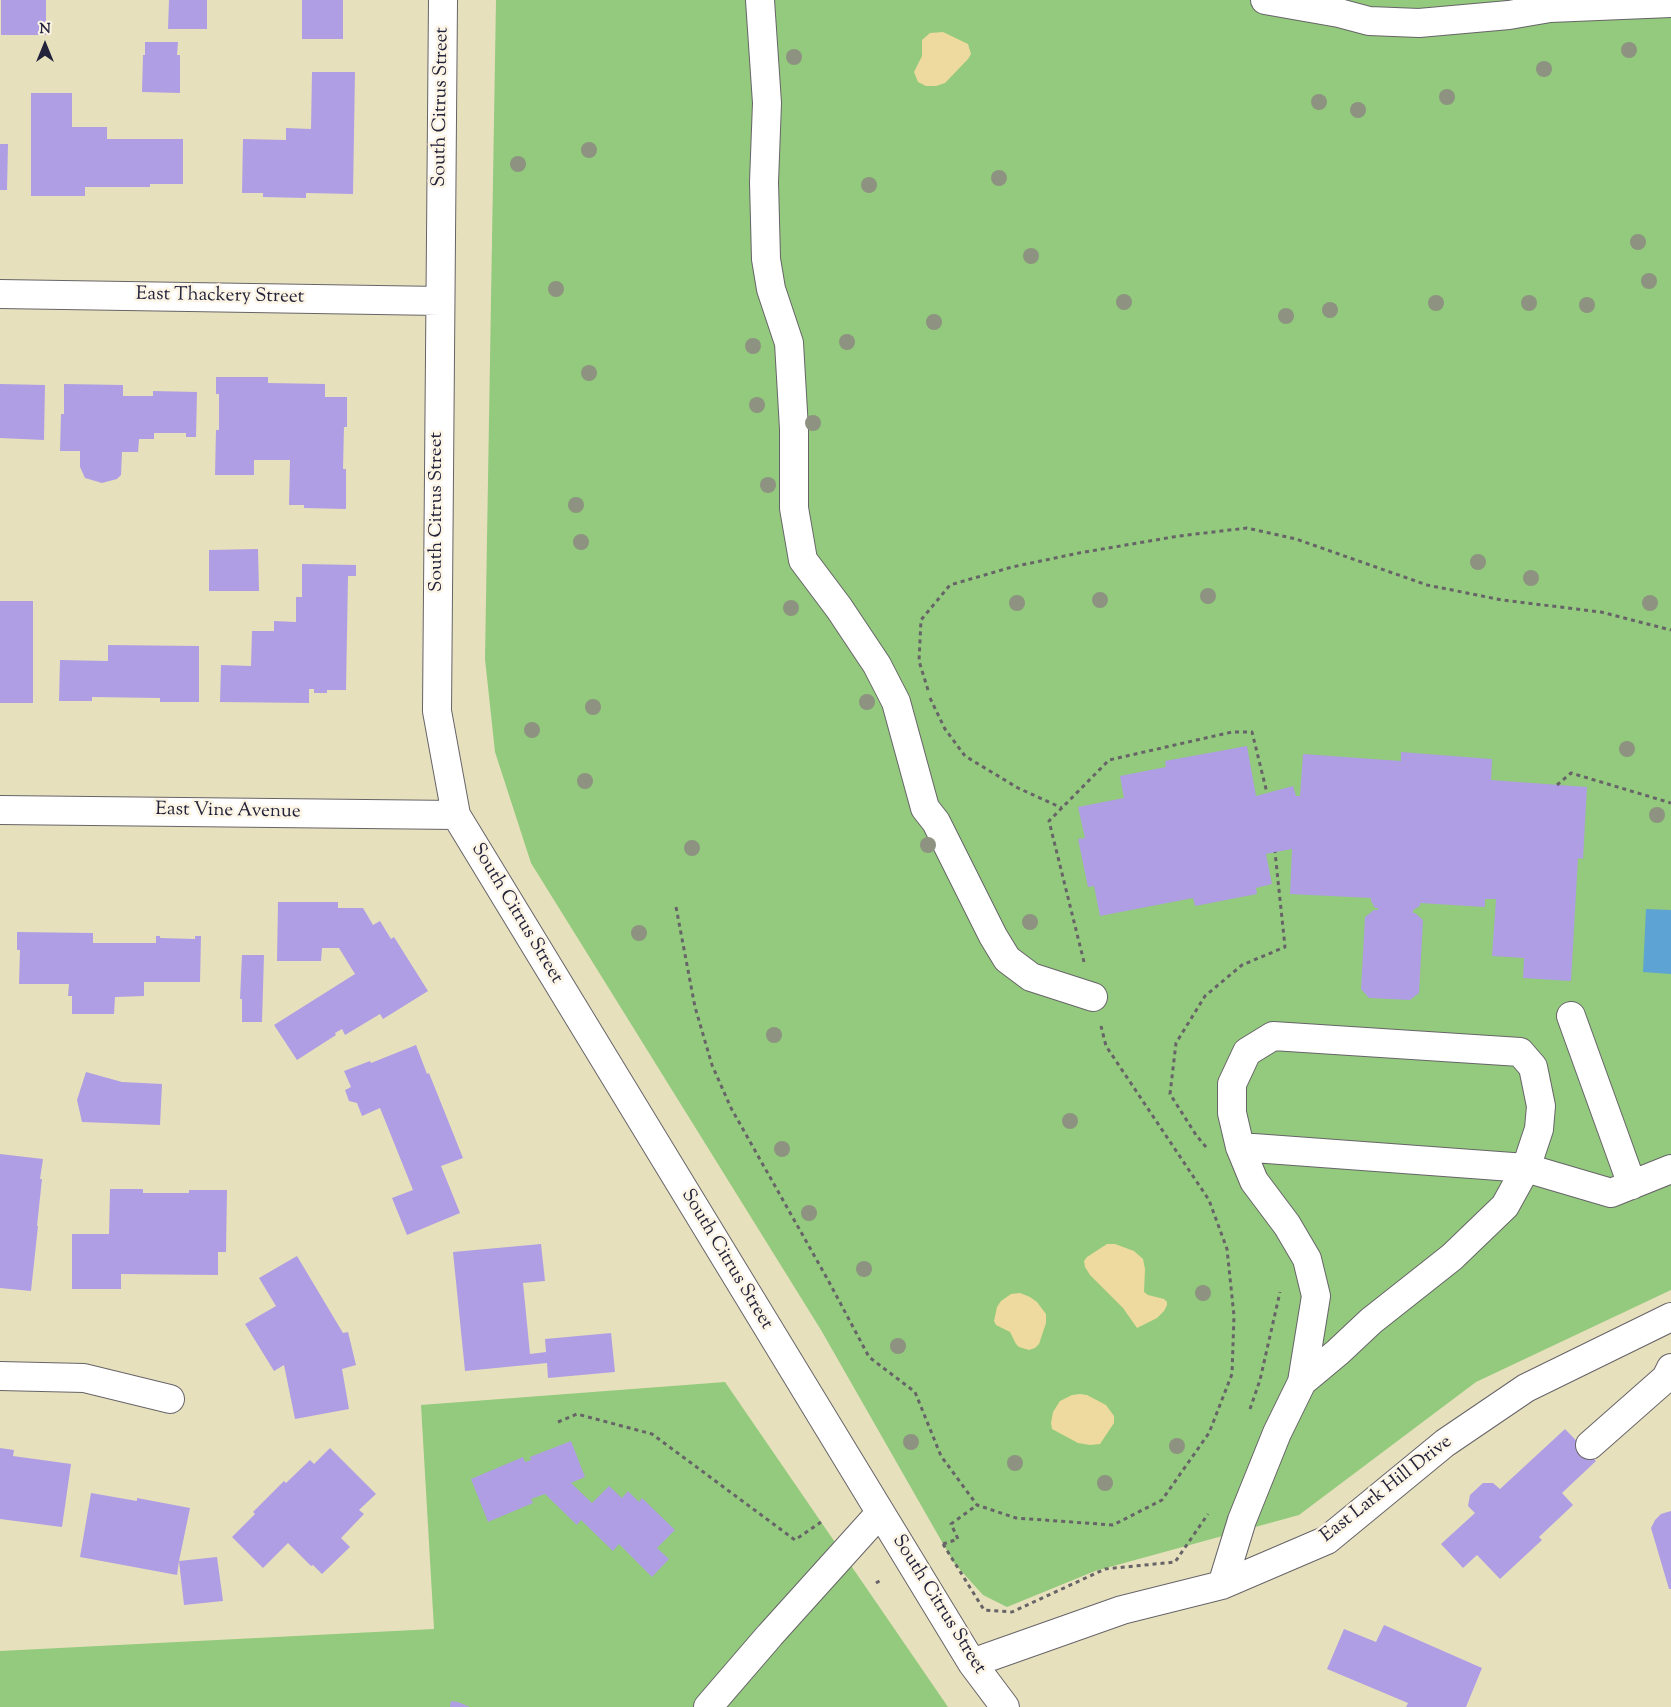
<!DOCTYPE html>
<style>
body{margin:0}
#map{position:relative;width:1671px;height:1707px;overflow:hidden;background:#e7e0bd;font-family:"Sorts Mill Goudy",serif}
canvas{display:block}
.north{position:absolute;left:20px;top:20px;width:50px;height:50px;-webkit-text-stroke:4px #fcf5e5;paint-order:stroke;rotate:0deg;font-size:14px;font-weight:700;line-height:20px;text-align:center;color:#22223b}
.north::after{content:'';display:block;margin:auto;width:18px;height:22px;background:#22223b;clip-path:polygon(50% 0,100% 100%,50% 72%,0 100%)}
</style>
<div id="map">
<canvas width="1671" height="1707"></canvas>
<div class="north">N</div>
</div>
<script>
const g = document.querySelector('canvas').getContext('2d');
g.lineJoin = 'round';
function paint(path, color) {
  g.fillStyle = color;
  g.fill(path, 'evenodd');
}
function shape(rows) {
  const path = new Path2D();
  for (const r of rows) {
    path.moveTo(r[0], r[1]);
    for (let i = 2; i < r.length; i += 2) path.lineTo(r[i], r[i + 1]);
  }
  return path;
}
function trace(path, color, width, dash) {
  g.strokeStyle = color;
  g.lineWidth = width;
  g.lineCap = dash ? 'butt' : 'round';
  g.setLineDash(dash || []);
  g.stroke(path);
}
function drawText(font, color, halo, rows, align = 'center') {
  g.font = font + ' "Sorts Mill Goudy",serif';
  g.lineWidth = 5;
  g.setLineDash([]);
  g.textBaseline = 'middle';
  g.strokeStyle = halo;
  g.fillStyle = color;
  for (const [text, x, y, turn = 0] of rows) {
    g.save();
    g.translate(x, y);
    g.rotate((+turn || 0) * Math.PI / 180);
    g.textAlign = isNaN(turn) ? turn : align;
    if (halo) g.strokeText(text, 0, 0);
    g.fillText(text, 0, 0);
    g.restore();
  }
}
const green = shape([
 [496,0,1671,0,1671,1290,1476,1382,1299,1515,1095,1571,1007,1607,983,1595,954,1563,821,1330,531,863,495,752,485,659],
 [725,1382,948,1707,0,1707,0,1651,434,1629,421,1405]
]);
const sand = shape([
 [943,32,968,44,971,54,968,59,945,83,936,86,926,86,918,82,914,72,922,56,922,40,930,33],
 [1107,1244,1115,1244,1134,1251,1143,1259,1145,1269,1144,1292,1148,1295,1164,1299,1167,1302,1167,1305,1164,1311,1157,1318,1137,1328,1123,1308,1090,1275,1085,1267,1084,1261,1087,1257],
 [1020,1293,1030,1297,1037,1302,1046,1314,1046,1323,1039,1344,1035,1348,1029,1350,1019,1347,1016,1344,1010,1332,996,1325,994,1321,997,1307,1001,1301,1011,1294],
 [1080,1394,1087,1395,1106,1405,1114,1416,1114,1423,1100,1444,1090,1445,1078,1443,1052,1429,1051,1423,1053,1412,1060,1401,1072,1395]
]);
const water = shape([
 [1646,909,1671,910,1671,974,1643,972]
]);
const building = shape([
 [1,0,46,0,46,35,1,35],
 [169,0,207,0,207,29,168,29],
 [302,0,343,0,343,39,302,39],
 [145,42,178,42,177,55,180,55,180,93,142,92,143,55,145,55],
 [312,72,355,72,353,194,306,193,306,198,263,197,263,193,242,193,243,139,286,140,286,128,311,129],
 [31,93,72,93,72,127,107,127,107,139,183,139,183,184,150,184,150,187,85,187,85,196,31,196],
 [0,144,8,144,7,190,0,190],
 [216,377,268,377,268,383,325,384,325,397,347,397,347,427,344,427,343,469,346,469,346,509,304,508,304,505,289,505,290,460,254,460,254,475,215,475,216,430,219,430,219,394,216,394],
 [0,384,45,385,44,440,0,438],
 [64,384,123,385,123,396,153,396,153,391,197,392,196,437,186,437,186,433,154,433,154,439,139,439,138,452,122,452,121,475,117,479,102,483,85,478,80,467,80,451,60,451,61,414,64,414],
 [258,549,259,591,209,591,209,550],
 [302,564,356,565,356,576,348,576,346,690,327,690,327,693,314,693,314,689,309,689,309,703,220,702,221,665,251,666,252,631,274,631,274,621,296,622,296,597,302,597],
 [0,601,33,601,33,703,0,703],
 [108,645,199,646,199,702,160,702,160,698,92,697,92,701,59,701,60,660,108,661],
 [1247,746,1256,796,1293,786,1296,796,1300,796,1303,754,1401,761,1401,752,1492,759,1491,780,1587,787,1583,859,1578,858,1571,981,1523,978,1524,958,1492,956,1496,899,1485,899,1485,907,1420,903,1420,906,1413,910,1413,913,1415,913,1423,920,1419,993,1410,1000,1369,998,1361,989,1365,917,1374,910,1378,910,1378,908,1375,908,1371,901,1371,898,1290,894,1292,849,1266,854,1272,884,1256,888,1257,894,1195,906,1193,898,1100,916,1094,886,1088,887,1078,839,1085,838,1078,807,1124,798,1120,776,1166,767,1165,761],
 [278,902,338,902,338,908,363,908,373,925,380,921,391,939,394,937,428,991,383,1019,380,1014,345,1035,342,1029,335,1033,336,1035,297,1060,274,1025,355,974,339,948,322,948,321,961,277,961],
 [17,932,93,933,93,943,156,943,156,936,160,936,160,938,195,939,195,936,201,936,200,982,144,982,144,996,115,997,114,1014,72,1014,72,996,68,996,69,984,19,984,20,950,17,950],
 [242,955,264,955,262,1022,242,1022,242,999,240,999],
 [416,1045,427,1074,429,1073,463,1158,441,1166,460,1213,407,1235,392,1198,413,1190,380,1108,362,1116,357,1103,349,1101,345,1090,351,1087,344,1071,370,1061,371,1063],
 [86,1072,122,1082,162,1084,160,1125,82,1122,77,1100],
 [0,1154,43,1159,40,1179,42,1179,37,1226,38,1226,31,1291,0,1288],
 [110,1189,143,1189,143,1193,189,1193,189,1190,227,1190,226,1252,218,1252,218,1275,121,1274,121,1289,72,1289,72,1234,109,1234],
 [541,1244,545,1281,523,1283,530,1354,546,1352,545,1339,611,1333,615,1372,548,1378,547,1363,465,1371,453,1252],
 [297,1256,343,1333,348,1332,356,1365,342,1369,349,1409,295,1419,284,1365,274,1371,245,1324,276,1306,259,1278],
 [1565,1429,1596,1461,1562,1493,1573,1505,1539,1537,1542,1540,1500,1579,1477,1555,1463,1568,1441,1544,1475,1513,1468,1506,1470,1495,1483,1483,1493,1483,1500,1489],
 [571,1441,585,1477,571,1483,592,1503,609,1486,622,1498,628,1491,639,1502,642,1498,675,1530,657,1548,669,1559,652,1577,619,1544,613,1551,581,1520,577,1525,545,1494,531,1499,533,1503,488,1522,471,1479,523,1457,525,1462,531,1460,530,1457],
 [0,1448,14,1450,13,1456,71,1464,62,1527,0,1519],
 [330,1448,376,1494,359,1510,364,1514,341,1538,350,1547,322,1574,313,1565,311,1566,288,1543,263,1568,232,1537,255,1514,253,1512,284,1481,286,1483,310,1460,314,1464],
 [91,1493,137,1501,137,1498,190,1508,179,1561,217,1557,223,1601,184,1605,179,1561,177,1575,80,1557],
 [1671,1511,1671,1589,1669,1589,1651,1528,1655,1520,1661,1514],
 [1384,1625,1482,1668,1466,1707,1406,1707,1408,1703,1327,1669,1344,1629,1376,1642],
 [451,1701,458,1702,470,1707,450,1707]
]);
const path = shape([
 [928,690,919,661,921,620,950,585,1012,567,1079,553,1179,536,1247,528,1296,539,1427,585,1502,600,1601,612,1671,630],
 [930,698,945,729,965,756,1018,788,1062,808],
 [1557,785,1571,773,1671,803],
 [676,907,695,1007,712,1065,731,1108,828,1280,869,1357,915,1392,941,1456,977,1505,1016,1518,1113,1525,1162,1500,1209,1433,1232,1374,1234,1316,1227,1249,1209,1200,1106,1046,1101,1026],
 [1084,962,1049,821,1109,760,1232,732,1252,732,1267,793],
 [1206,1147,1196,1135,1170,1094,1176,1043,1205,996,1242,965,1285,947,1275,852],
 [1250,1409,1260,1380,1280,1292],
 [558,1422,577,1414,652,1434,795,1540,821,1522],
 [943,1544,984,1610,1012,1612,1105,1569,1175,1562,1208,1514],
 [943,1544,958,1539,951,1524,977,1505],
 [876,1583,883,1579]
]);
const minor = shape([
 [443,0,437,711,456,815,972,1663,1005,1707],
 [760,0,767,103,764,182,766,259,771,289,789,343,794,429,794,508,803,560,839,608,877,665,896,702,925,808,936,822,993,936,1007,959,1031,977,1093,997],
 [1265,0,1339,13,1369,21,1419,23,1509,15,1550,8,1671,3],
 [0,294,440,301],
 [0,810,456,815],
 [1571,1016,1632,1185],
 [1240,1147,1526,1168,1611,1193,1671,1169],
 [0,1376,84,1378,170,1399],
 [1590,1445,1666,1378,1671,1368],
 [1222,1585,1242,1520,1277,1433,1302,1382,1316,1296,1307,1259,1287,1225,1254,1181,1240,1147,1232,1113,1232,1084,1247,1052,1273,1036,1520,1052,1533,1067,1541,1106,1539,1129,1526,1168,1505,1206,1452,1257,1371,1321,1338,1352,1302,1382],
 [972,1663,1122,1610,1222,1585,1327,1540,1445,1443,1526,1388,1671,1317],
 [708,1707,770,1635,880,1513]
]);
const trees = [
 [1629,50],
 [794,57],
 [1544,69],
 [1447,97],
 [1319,102],
 [1358,110],
 [589,150],
 [518,164],
 [999,178],
 [869,185],
 [1638,242],
 [1031,256],
 [1649,281],
 [556,289],
 [1124,302],
 [1436,303],
 [1529,303],
 [1587,305],
 [1330,310],
 [1286,316],
 [934,322],
 [847,342],
 [753,346],
 [589,373],
 [757,405],
 [813,423],
 [768,485],
 [576,505],
 [581,542],
 [1478,562],
 [1531,578],
 [1208,596],
 [1100,600],
 [1017,603],
 [1650,603],
 [791,608],
 [867,702],
 [593,707],
 [532,730],
 [1627,749],
 [585,781],
 [1657,815],
 [928,845],
 [692,848],
 [1030,922],
 [639,933],
 [774,1035],
 [1070,1121],
 [782,1149],
 [809,1213],
 [864,1269],
 [1203,1293],
 [898,1346],
 [911,1442],
 [1177,1446],
 [1015,1463],
 [1105,1483]
];
const streetNames = [
 ["South Citrus Street",442,107,-89],
 ["East Thackery Street",220,297,1],
 ["South Citrus Street",438,512,-90],
 ["East Vine Avenue",228,812,1],
 ["South Citrus Street",516,914,59],
 ["South Citrus Street",726,1260,59],
 ["East Lark Hill Drive",1387,1490,-38],
 ["South Citrus Street",938,1605,58]
];
paint(green, '#93ca7d');
paint(sand, '#eeda9e');
paint(water, '#5da3d3');
paint(building, '#af9ee3');
trace(minor, '#676468', 30);
trace(path, '#676468', 3, [4, 4]);
trace(minor, '#fff', 28);
g.fillStyle = '#8d9380';
for (const [x, y] of trees) {
  g.beginPath();
  g.arc(x, y, 8, 0, 2 * Math.PI);
  g.fill();
}
drawText('19px', '#22223b', '#fcf5e5', streetNames);
</script>
